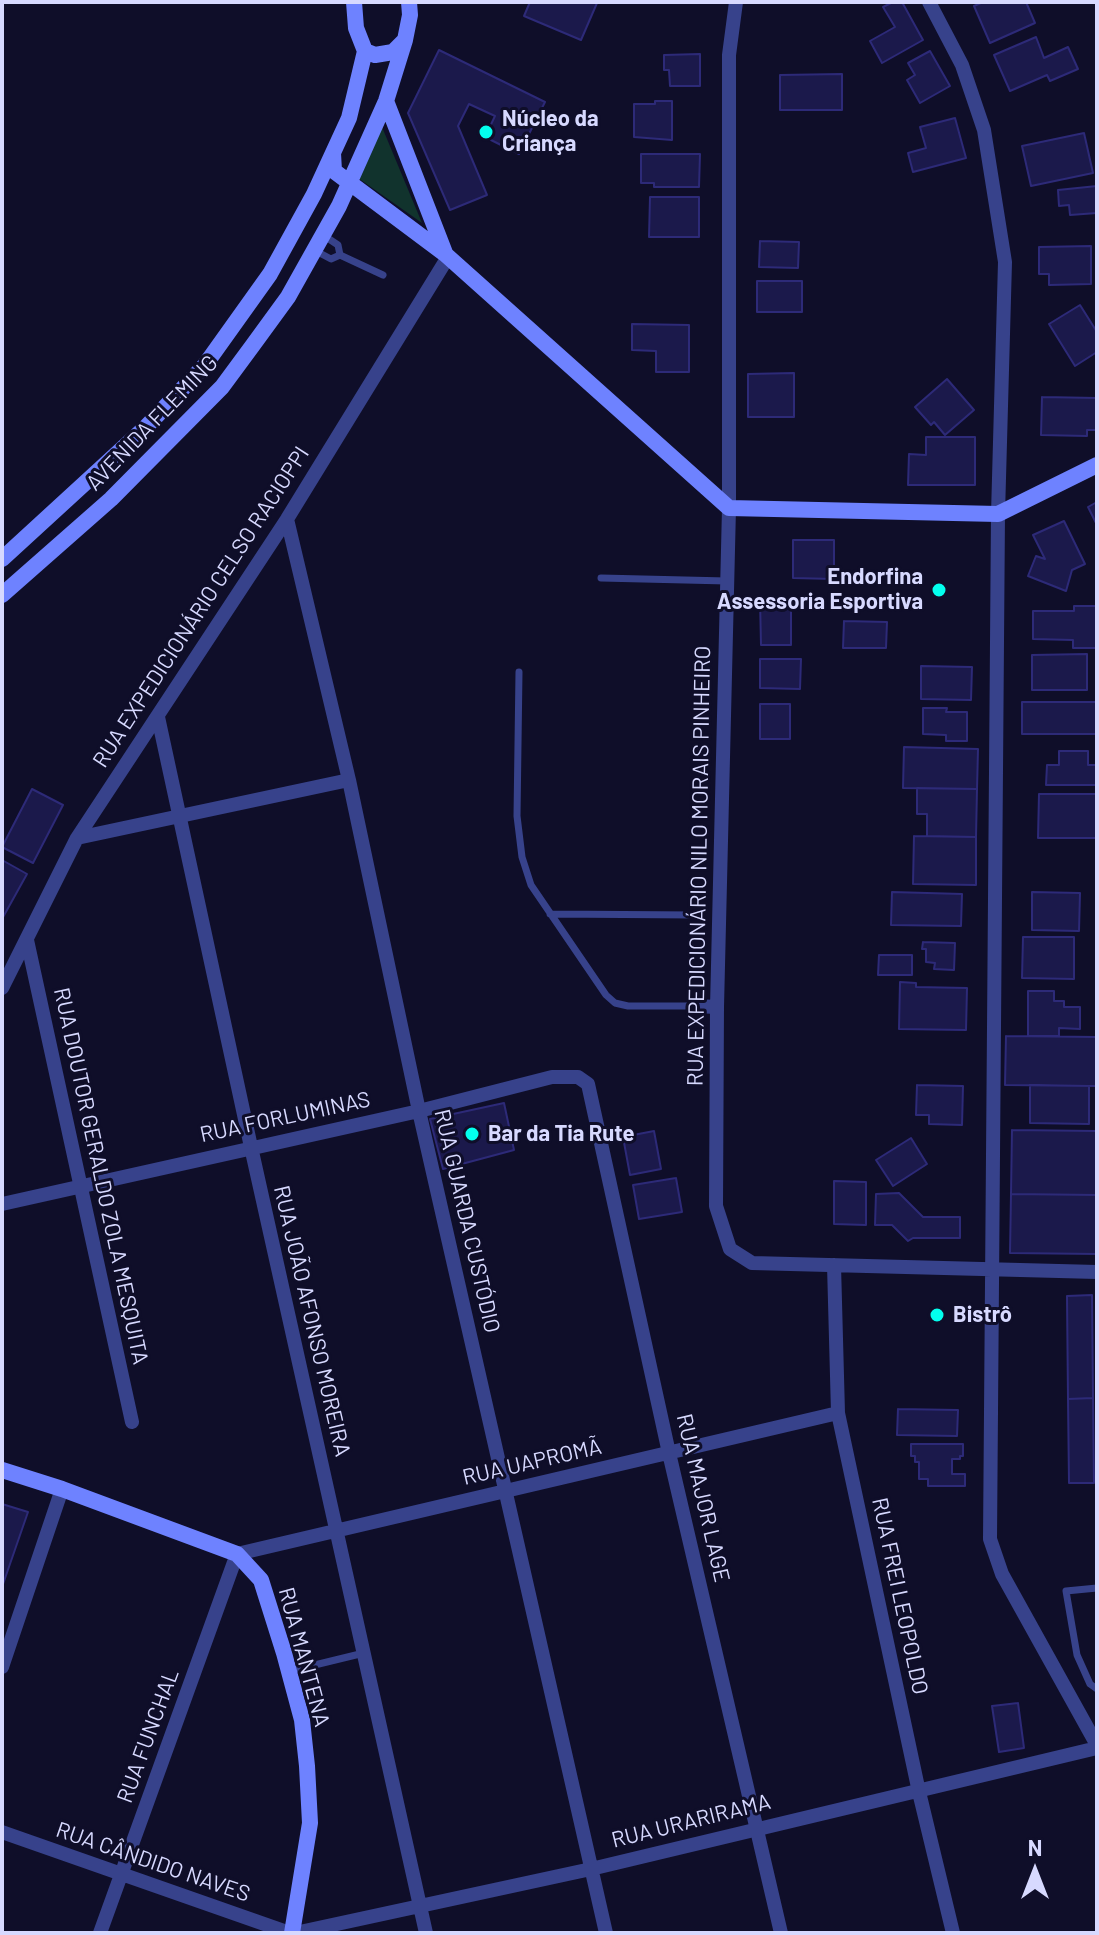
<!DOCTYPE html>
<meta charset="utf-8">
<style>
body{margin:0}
#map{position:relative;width:1099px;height:1935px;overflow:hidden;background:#0f0e29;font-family:Barlow,sans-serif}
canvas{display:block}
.frame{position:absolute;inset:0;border:4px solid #d7d9ff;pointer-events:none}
.north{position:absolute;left:995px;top:1831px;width:80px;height:80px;-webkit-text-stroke:6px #0f0e29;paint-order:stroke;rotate:0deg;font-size:22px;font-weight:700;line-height:32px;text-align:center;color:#d7d9ff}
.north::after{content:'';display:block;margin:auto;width:28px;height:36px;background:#d7d9ff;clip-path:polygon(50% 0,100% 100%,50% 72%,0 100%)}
</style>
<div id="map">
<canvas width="1099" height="1935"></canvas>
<div class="frame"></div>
<div class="north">N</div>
</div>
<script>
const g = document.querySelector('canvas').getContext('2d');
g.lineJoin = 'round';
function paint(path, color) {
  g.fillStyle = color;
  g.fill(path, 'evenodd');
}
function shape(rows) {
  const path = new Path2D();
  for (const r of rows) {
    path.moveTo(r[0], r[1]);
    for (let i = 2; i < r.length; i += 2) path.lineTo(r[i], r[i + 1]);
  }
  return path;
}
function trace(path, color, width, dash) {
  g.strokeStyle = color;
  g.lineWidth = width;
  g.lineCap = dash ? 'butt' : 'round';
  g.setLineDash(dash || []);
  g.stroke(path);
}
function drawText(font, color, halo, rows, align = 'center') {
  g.font = font + ' Barlow,sans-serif';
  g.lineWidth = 6;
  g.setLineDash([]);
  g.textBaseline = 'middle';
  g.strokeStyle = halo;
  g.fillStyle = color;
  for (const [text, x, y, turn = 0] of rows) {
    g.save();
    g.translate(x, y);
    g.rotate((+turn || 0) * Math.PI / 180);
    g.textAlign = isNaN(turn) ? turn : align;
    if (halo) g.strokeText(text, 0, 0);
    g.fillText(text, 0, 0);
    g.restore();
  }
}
const green = shape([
 [382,127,422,223,358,178]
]);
const building = shape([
 [530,2,595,2,597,3,581,40,524,16,530,2],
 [893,2,902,2,923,40,882,63,870,41,895,27,883,7,893,2],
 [983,2,1026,2,1035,23,990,43,974,6,983,2],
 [1036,37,1044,58,1068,47,1078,69,1050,81,1047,75,1010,91,994,55,1036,37],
 [439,50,545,102,519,154,485,137,495,116,469,104,458,126,487,195,450,210,408,113,439,50],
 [930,51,950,86,920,103,907,80,915,75,908,63,930,51],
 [700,54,700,86,670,86,669,70,664,70,664,55,700,54],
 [842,74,842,110,780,110,780,75,842,74],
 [655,101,672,101,672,140,634,137,634,104,655,104,655,101],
 [955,118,966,158,913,172,908,153,926,148,920,127,955,118],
 [1084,133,1093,173,1031,186,1022,146,1084,133],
 [641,154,700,154,699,187,654,187,654,183,641,183,641,154],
 [1097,186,1097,213,1070,215,1069,205,1059,206,1058,190,1097,186],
 [650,197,699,197,699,237,649,237,650,197],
 [760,241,799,242,798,268,759,267,760,241],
 [1091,246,1091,284,1049,285,1049,274,1039,274,1039,247,1091,246],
 [757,281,802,281,802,312,757,312,757,281],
 [1080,305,1097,332,1097,352,1075,366,1049,324,1080,305],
 [632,324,689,325,689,372,656,372,656,351,632,350,632,324],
 [794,373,794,417,748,417,748,374,794,373],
 [947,379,974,410,945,435,934,422,931,425,915,407,947,379],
 [1042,397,1097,398,1097,430,1087,430,1087,436,1041,435,1042,397],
 [926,437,975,437,975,485,908,485,909,454,926,455,926,437],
 [1097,502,1097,525,1088,507,1097,502],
 [1064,521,1085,564,1072,570,1066,591,1028,576,1036,556,1045,559,1033,535,1064,521],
 [793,540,834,540,834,579,793,578,793,540],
 [760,600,791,600,791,645,761,645,760,600],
 [1074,606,1097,606,1097,648,1073,648,1073,640,1033,639,1033,611,1074,611,1074,606],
 [844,621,887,622,886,648,843,648,844,621],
 [1087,654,1087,690,1032,690,1032,655,1087,654],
 [760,659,801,659,800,689,760,688,760,659],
 [921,666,972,667,971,700,921,699,921,666],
 [1022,702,1097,702,1097,734,1022,734,1022,702],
 [760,704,790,704,790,739,760,739,760,704],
 [923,708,947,708,946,712,967,712,967,741,946,741,946,735,923,734,923,708],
 [904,747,978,749,977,789,903,788,904,747],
 [1059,751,1088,751,1088,765,1097,765,1097,785,1046,785,1047,765,1059,765,1059,751],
 [917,788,977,789,976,837,927,836,927,814,917,814,917,788],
 [32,789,63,805,33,863,2,847,32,789],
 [1039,794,1097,794,1097,838,1038,838,1039,794],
 [914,836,976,837,976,885,913,884,914,836],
 [2,860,27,874,2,919,2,860],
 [892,892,962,894,961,926,891,925,892,892],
 [1032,892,1080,893,1079,931,1032,930,1032,892],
 [1023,937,1074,937,1074,979,1022,978,1023,937],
 [923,942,955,943,954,970,934,969,935,963,926,962,926,949,922,949,923,942],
 [879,955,912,955,912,975,878,975,879,955],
 [900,982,916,983,916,987,967,988,966,1030,899,1029,900,982],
 [1028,991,1054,991,1054,1001,1064,1001,1064,1007,1080,1007,1080,1029,1059,1028,1059,1036,1028,1036,1028,991],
 [1006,1036,1097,1037,1097,1086,1005,1085,1006,1036],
 [917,1085,963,1086,962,1125,929,1124,929,1115,916,1115,917,1085],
 [1030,1085,1089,1086,1089,1124,1030,1123,1030,1085],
 [504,1103,514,1150,443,1169,430,1119,504,1103],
 [1012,1130,1097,1131,1097,1195,1011,1194,1012,1130],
 [654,1131,661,1169,630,1175,623,1137,654,1131],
 [911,1138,927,1164,893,1186,876,1160,911,1138],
 [676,1178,682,1212,639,1219,633,1185,676,1178],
 [834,1181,866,1182,866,1225,834,1224,834,1181],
 [899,1193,923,1217,960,1217,960,1238,913,1238,908,1241,892,1225,875,1225,876,1194,899,1193],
 [1011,1194,1097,1195,1097,1254,1010,1253,1011,1194],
 [1092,1295,1093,1398,1068,1399,1067,1296,1092,1295],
 [1093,1398,1094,1483,1069,1483,1068,1399,1093,1398],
 [898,1409,958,1410,957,1436,897,1435,898,1409],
 [911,1444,963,1444,963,1456,960,1456,960,1459,952,1459,952,1474,965,1474,965,1486,928,1486,928,1479,919,1479,919,1462,915,1462,915,1456,911,1456,911,1444],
 [2,1504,28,1512,2,1587,2,1504],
 [1018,1703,1024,1748,999,1752,992,1706,1018,1703]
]);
const lane = shape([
 [323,235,338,245,340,255],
 [314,250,331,259,340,255,383,275],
 [601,578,727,581],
 [519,672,517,816,522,857,531,885,606,995,615,1003,628,1006,694,1006],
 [550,914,696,915],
 [1097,1588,1066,1591,1077,1655,1090,1684,1097,1689],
 [290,1671,364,1653]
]);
const street = shape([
 [736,2,729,55,729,508,717,1007,716,1206,730,1249,752,1263,1097,1272],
 [929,2,962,65,984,130,1005,262,998,514,990,1539,1002,1574,1097,1745],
 [287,519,349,780,419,1111,606,1933],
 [158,717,251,1147,426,1933],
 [77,838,349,780],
 [27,940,132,1422],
 [2,988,77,838,287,519,448,257],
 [694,1006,717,1007],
 [2,1204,419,1111,552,1077,578,1077,588,1084,669,1453,781,1933],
 [834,1265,838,1413,919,1792,953,1933],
 [2,1667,62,1489],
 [2,1832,290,1933],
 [100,1933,237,1554,838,1413],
 [295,1933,591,1869,1097,1748]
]);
const secondary = shape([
 [354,2,356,28,365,51,375,55,393,52,405,40,410,15,409,2],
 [386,101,445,253],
 [333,153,334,171,445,254,729,508,998,514,1097,465],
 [2,559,146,427,205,365,270,274,314,194,349,118,365,51],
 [2,595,111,499,222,387,253,345,288,297,339,206,386,101,405,40],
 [2,1470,62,1489,237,1554,261,1580,284,1653,302,1720,307,1766,310,1823,292,1933]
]);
const markers = [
 [486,132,8,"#03ffee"],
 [939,590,8,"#03ffee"],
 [472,1134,8,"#03ffee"],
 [937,1315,8,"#03ffee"]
];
const poiNames = [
 ["Núcleo da",502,119],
 ["Criança",502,144],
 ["Endorfina",923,577,"right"],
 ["Assessoria Esportiva",923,602,"right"],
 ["Bar da Tia Rute",488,1134],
 ["Bistrô",953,1315]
];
const streetNames = [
 ["AVENIDA FLEMING",152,423,-46],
 ["RUA EXPEDICIONÁRIO CELSO RACIOPPI",201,607,-57],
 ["RUA EXPEDICIONÁRIO NILO MORAIS PINHEIRO",699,866,-89],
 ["RUA FORLUMINAS",285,1117,-12],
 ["RUA DOUTOR GERALDO ZOLA MESQUITA",101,1176,78],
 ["RUA GUARDA CUSTÓDIO",467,1221,77],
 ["RUA JOÃO AFONSO MOREIRA",312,1321,77],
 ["RUA UAPROMÃ",532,1462,-13],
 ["RUA MAJOR LAGE",703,1498,77],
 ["RUA FREI LEOPOLDO",900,1596,78],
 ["RUA MANTENA",304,1657,75],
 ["RUA FUNCHAL",148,1736,-70],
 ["RUA URARIRAMA",691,1821,-14],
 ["RUA CÂNDIDO NAVES",153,1862,19]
];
paint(green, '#11332d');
paint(building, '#1b194b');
trace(building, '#2d2a78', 2);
trace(lane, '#37428b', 7);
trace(street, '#37428b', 14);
trace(secondary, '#6e82ff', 16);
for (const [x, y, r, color] of markers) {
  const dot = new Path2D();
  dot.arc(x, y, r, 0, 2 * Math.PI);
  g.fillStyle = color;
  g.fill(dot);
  trace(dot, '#0f0e29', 3);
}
drawText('bold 22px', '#d7d9ff', '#0f0e29', poiNames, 'left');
drawText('22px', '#d7d9ff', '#0f0e29', streetNames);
</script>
